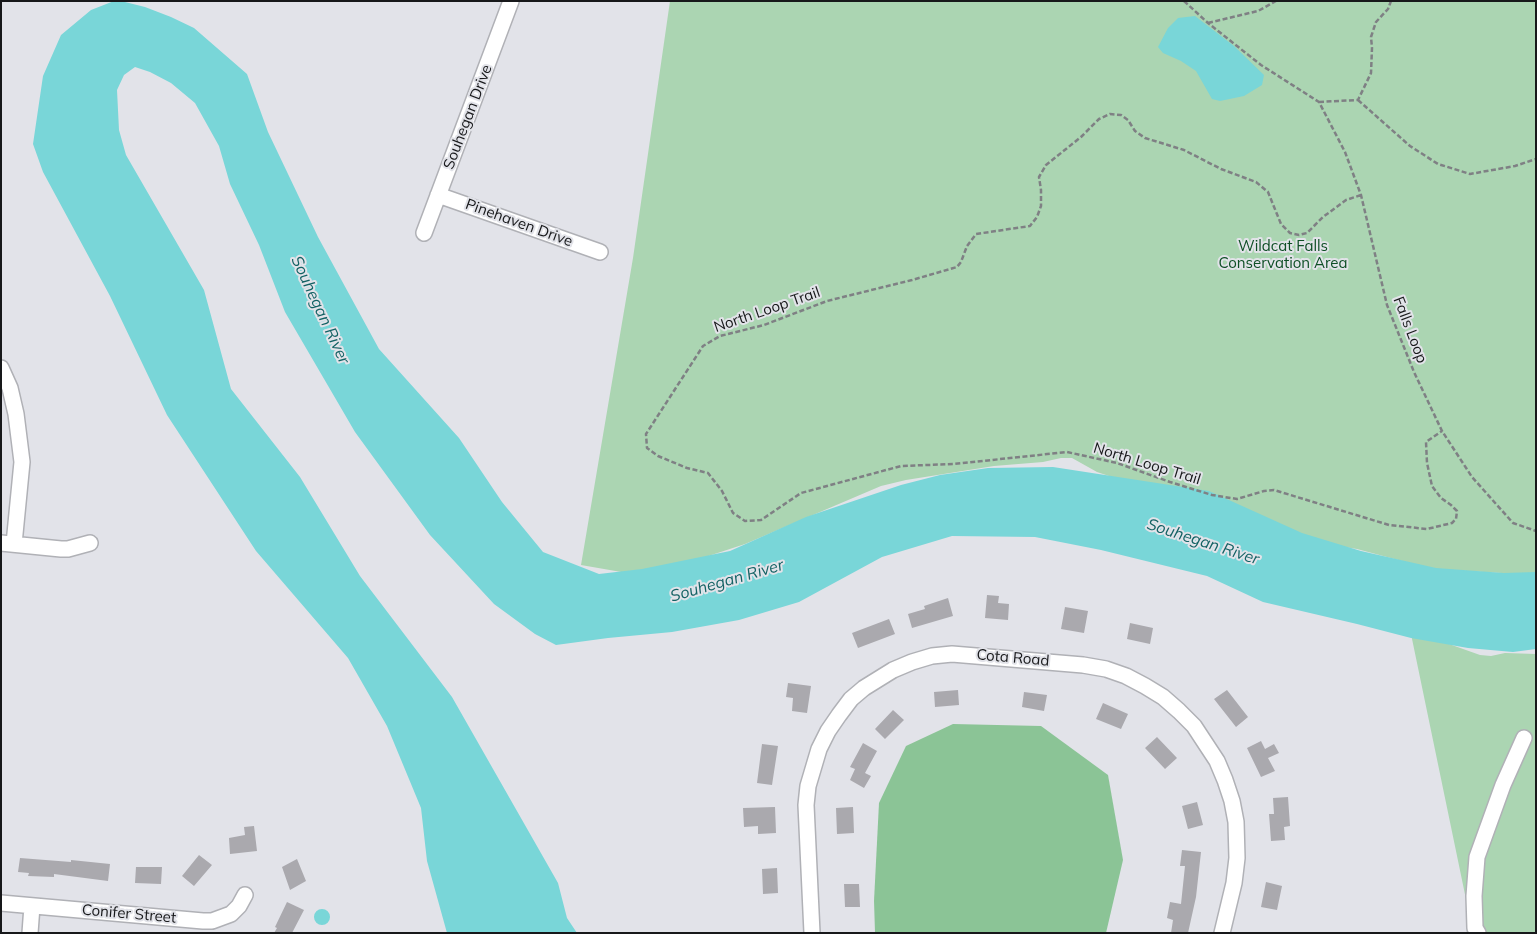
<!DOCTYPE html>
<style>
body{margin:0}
#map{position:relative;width:1537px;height:934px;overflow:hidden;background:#e2e3e9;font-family:Mulish,sans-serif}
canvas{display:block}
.frame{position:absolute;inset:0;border:2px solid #17181a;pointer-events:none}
</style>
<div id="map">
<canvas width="1537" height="934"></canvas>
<div class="frame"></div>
</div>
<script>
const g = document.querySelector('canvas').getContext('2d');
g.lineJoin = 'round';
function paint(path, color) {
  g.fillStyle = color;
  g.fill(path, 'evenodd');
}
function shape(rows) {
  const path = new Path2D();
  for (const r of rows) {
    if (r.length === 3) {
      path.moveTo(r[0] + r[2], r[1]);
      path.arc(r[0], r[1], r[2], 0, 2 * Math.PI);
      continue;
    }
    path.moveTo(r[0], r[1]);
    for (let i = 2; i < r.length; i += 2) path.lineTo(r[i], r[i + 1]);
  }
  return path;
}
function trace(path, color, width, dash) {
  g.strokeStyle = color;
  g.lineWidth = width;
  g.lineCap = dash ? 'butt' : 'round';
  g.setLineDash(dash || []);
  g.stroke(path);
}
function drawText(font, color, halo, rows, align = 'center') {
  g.font = font + ' Mulish,sans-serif';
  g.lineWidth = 4;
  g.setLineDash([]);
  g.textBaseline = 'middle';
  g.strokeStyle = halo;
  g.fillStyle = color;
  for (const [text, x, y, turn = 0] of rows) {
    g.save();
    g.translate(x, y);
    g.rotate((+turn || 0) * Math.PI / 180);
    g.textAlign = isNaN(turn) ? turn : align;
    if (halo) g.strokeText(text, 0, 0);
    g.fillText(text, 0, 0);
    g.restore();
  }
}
const green = shape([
 [670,1,1536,1,1536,575,1432,569,1357,549,1301,540,1097,472,1072,458,1061,458,1043,462,994,466,906,480,881,486,745,544,669,569,627,573,581,565,633,258],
 [1411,634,1449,644,1480,655,1491,656,1505,653,1536,654,1536,933,1473,933]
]);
const forest = shape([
 [953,724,1041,726,1108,775,1123,860,1106,933,875,933,874,901,879,803,906,746]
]);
const water = shape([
 [114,1,121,1,145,7,171,17,194,28,247,74,268,132,318,237,379,349,459,438,502,502,543,552,599,574,642,569,730,551,806,517,901,485,940,475,988,468,1053,467,1209,491,1302,533,1361,551,1436,568,1504,573,1536,572,1536,649,1513,652,1468,648,1411,638,1357,624,1263,602,1207,576,1101,550,1035,537,952,536,882,557,799,602,739,620,672,632,608,638,556,645,535,634,494,604,430,535,355,432,285,312,259,245,230,184,219,146,195,103,171,83,150,72,135,67,124,75,117,90,119,130,126,155,204,290,231,389,300,477,360,576,452,697,558,883,567,918,577,933,447,933,427,861,421,808,387,726,348,658,256,551,167,415,110,296,43,172,33,144,43,76,61,35,91,10],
 [1195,16,1234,46,1264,75,1262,85,1244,96,1220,101,1212,99,1196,71,1181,61,1163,53,1158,47,1168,28,1178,18],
 [322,917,8]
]);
const building = shape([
 [987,595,999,596,998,603,1009,604,1008,620,985,618],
 [948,598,953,616,912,628,908,614,925,609,924,606],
 [1065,607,1088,611,1084,633,1061,629],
 [889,619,895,634,858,648,852,633],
 [1130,623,1153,628,1150,644,1127,639],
 [788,683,811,686,807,713,792,711,793,698,786,697],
 [958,690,959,705,935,707,934,692],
 [1227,690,1248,717,1236,727,1214,699],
 [1024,692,1047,695,1044,711,1022,707],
 [1103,703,1128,714,1121,729,1096,719],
 [893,710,904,720,885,739,875,729],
 [1157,737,1177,758,1165,769,1145,748],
 [1261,741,1265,749,1274,744,1279,753,1268,758,1275,771,1261,777,1247,748],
 [863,743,877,751,865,773,871,776,864,788,850,780,855,769,850,767],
 [762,744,778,746,772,785,757,783],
 [1288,797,1290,826,1284,827,1285,840,1271,841,1269,814,1274,814,1273,798],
 [1197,802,1203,825,1188,829,1182,806],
 [775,807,776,833,758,834,758,826,744,827,743,808],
 [853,807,854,833,837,834,836,808],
 [254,826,257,851,230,854,229,838,245,835,244,827],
 [1182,850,1201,852,1196,897,1188,933,1171,933,1173,920,1167,918,1170,902,1181,904,1185,866,1180,866],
 [199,855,212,865,194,886,182,876],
 [20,858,71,862,71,860,110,864,108,881,54,874,54,877,28,876,29,873,18,872],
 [297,859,306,881,290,890,282,867],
 [136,867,162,867,161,884,135,883],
 [777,868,778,893,763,894,762,869],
 [1266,882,1282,886,1277,910,1261,907],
 [844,884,859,884,860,907,845,907],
 [287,902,304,910,292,933,274,933,277,928,275,927]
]);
const path = shape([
 [1184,1,1208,23,1261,65,1319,102,1345,152,1361,195,1387,305,1414,372,1442,431,1472,477,1513,523,1536,531],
 [1208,23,1258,11,1276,1],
 [1358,100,1410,146,1438,164,1470,174,1515,166,1536,159],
 [1319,102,1358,100,1371,73,1372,48,1371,37,1376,22,1388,9,1391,1],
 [1361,195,1346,200,1323,217,1307,233,1299,235,1290,233,1281,224,1268,192,1256,182,1221,169,1184,150,1145,138,1135,131,1128,120,1121,115,1110,114,1099,119,1081,137,1046,165,1039,177,1041,190,1041,206,1037,217,1030,226,976,234,967,246,961,262,957,267,912,280,827,301,764,325,720,336,703,346,646,434,647,448,658,456,687,468,708,473,722,491,733,513,745,521,761,520,801,493,901,466,954,464,1067,452,1117,463,1170,482,1212,495,1237,499,1264,491,1274,490,1389,525,1427,529,1452,523,1456,519,1457,511,1451,505,1441,498,1432,486,1427,463,1426,442,1442,431]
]);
const minor = shape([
 [438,195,600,252],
 [424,233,511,1],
 [1,368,10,388,16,414,22,462,14,544],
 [1,543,61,549,68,549,90,543],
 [1,903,203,921,212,921,231,914,239,906,245,895],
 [30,933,32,906],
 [812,933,806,805,808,786,819,749,828,731,839,715,851,699,864,688,893,670,912,662,932,656,952,654,1083,665,1106,669,1126,676,1145,686,1163,697,1179,711,1194,726,1217,761,1225,780,1232,801,1236,822,1237,858,1234,883,1222,933],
 [1478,933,1475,928,1474,896,1477,857,1503,785,1524,738]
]);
const streetNames = [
 ["Souhegan Drive",468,117,-69],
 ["Pinehaven Drive",519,223,20],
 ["North Loop Trail",767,310,-19],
 ["Falls Loop",1410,330,69],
 ["North Loop Trail",1147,464,17],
 ["Cota Road",1013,658,5],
 ["Conifer Street",129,914,5]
];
const parkNames = [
 ["Wildcat Falls",1283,246],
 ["Conservation Area",1283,263]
];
const waterNames = [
 ["Souhegan River",320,310,65],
 ["Souhegan River",1203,542,18],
 ["Souhegan River",727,581,-16]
];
paint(green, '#abd5b2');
paint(forest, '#8bc496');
paint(water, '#79d6d8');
paint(building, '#aaa9ae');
trace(minor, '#b0b1b6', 18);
trace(path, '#7f8084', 2.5, [5, 2.5]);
trace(minor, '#fff', 15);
drawText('15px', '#17181a', '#e2e3e9', streetNames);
drawText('15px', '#0e4f25', '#e2e3e9', parkNames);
drawText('italic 16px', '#136264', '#e2e3e9', waterNames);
</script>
